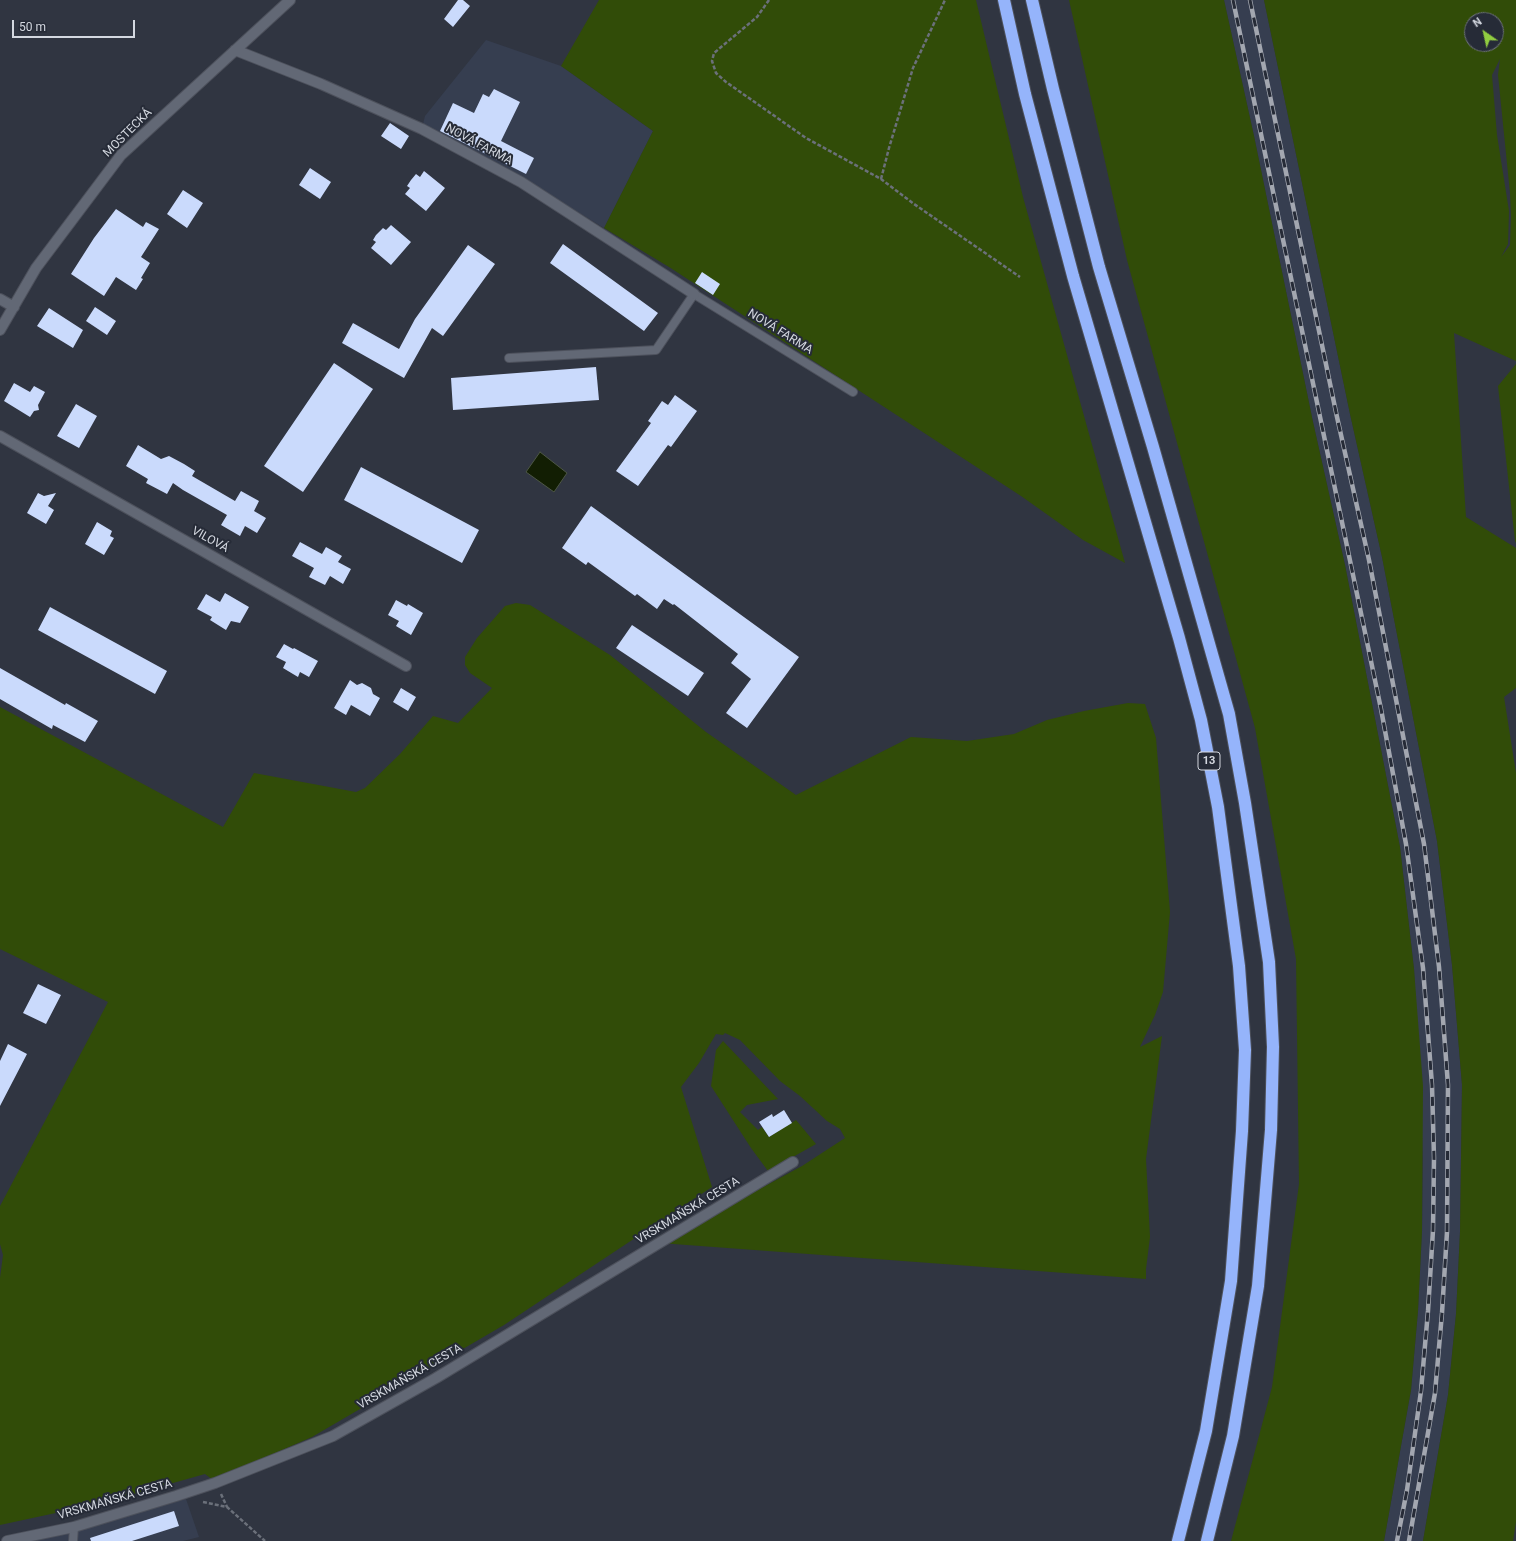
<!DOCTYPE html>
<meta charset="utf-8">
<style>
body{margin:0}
#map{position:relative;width:1516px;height:1541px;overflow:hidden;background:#303541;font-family:Roboto,sans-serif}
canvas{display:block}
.north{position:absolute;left:1464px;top:12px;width:40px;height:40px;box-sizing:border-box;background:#262b37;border:1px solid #6c707b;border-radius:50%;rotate:326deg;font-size:11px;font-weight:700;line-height:16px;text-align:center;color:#d4d8e0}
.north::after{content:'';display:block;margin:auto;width:14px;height:18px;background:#91cd40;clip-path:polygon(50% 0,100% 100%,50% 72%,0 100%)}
.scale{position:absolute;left:12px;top:20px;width:123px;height:18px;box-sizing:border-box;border:2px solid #d4d8e0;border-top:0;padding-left:5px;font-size:12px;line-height:14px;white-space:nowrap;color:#d4d8e0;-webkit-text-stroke:3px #262b37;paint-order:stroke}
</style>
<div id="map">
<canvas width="1516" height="1541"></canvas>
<div class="north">N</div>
<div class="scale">50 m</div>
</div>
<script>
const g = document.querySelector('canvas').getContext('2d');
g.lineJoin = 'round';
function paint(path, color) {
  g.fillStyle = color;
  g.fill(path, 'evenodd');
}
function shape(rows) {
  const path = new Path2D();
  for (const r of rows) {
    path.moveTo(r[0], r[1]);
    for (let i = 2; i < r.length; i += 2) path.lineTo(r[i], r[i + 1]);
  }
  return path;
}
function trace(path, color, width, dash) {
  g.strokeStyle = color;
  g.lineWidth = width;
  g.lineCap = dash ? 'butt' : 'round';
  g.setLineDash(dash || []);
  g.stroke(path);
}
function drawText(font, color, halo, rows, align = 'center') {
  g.font = font + ' Roboto,sans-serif';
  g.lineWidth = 4;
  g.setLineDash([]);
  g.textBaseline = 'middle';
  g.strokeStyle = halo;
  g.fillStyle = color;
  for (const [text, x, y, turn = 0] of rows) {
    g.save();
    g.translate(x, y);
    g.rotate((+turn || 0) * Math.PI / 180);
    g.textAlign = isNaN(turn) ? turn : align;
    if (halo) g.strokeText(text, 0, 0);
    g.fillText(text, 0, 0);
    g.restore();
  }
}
const built = shape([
 [1224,0,1264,0,1350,414,1382,557,1437,841,1452,965,1462,1085,1460,1232,1456,1314,1448,1395,1423,1541,1384,1541,1411,1390,1418,1311,1422,1231,1423,1159,1414,969,1400,847,1345,565,1313,422,1254,136],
 [486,40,561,66,653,131,604,228,507,169,423,124,425,116],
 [186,1499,199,1537,183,1541,25,1541,74,1531]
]);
const green = shape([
 [599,0,976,0,1023,197,1125,563,1083,540,1021,496,669,267,604,228,653,131,561,66],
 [1069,0,1224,0,1254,136,1313,422,1345,565,1400,847,1414,969,1423,1086,1422,1231,1418,1311,1411,1390,1384,1541,1231,1541,1272,1387,1299,1184,1296,959,1255,728,1127,260],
 [1264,0,1516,0,1516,361,1454,333,1466,517,1516,548,1516,688,1504,697,1516,773,1516,1522,1513,1541,1423,1541,1448,1395,1456,1314,1460,1232,1462,1085,1452,965,1437,841,1382,557,1350,414],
 [1472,20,1496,20,1496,44,1472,44],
 [1500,59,1498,75,1510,193,1511,216,1510,245,1501,257,1508,244,1509,211,1497,135,1492,75],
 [1516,364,1516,543,1515,541,1498,386],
 [516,603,530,605,610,655,706,732,796,795,911,737,967,741,1014,734,1047,720,1084,711,1128,703,1145,704,1156,738,1170,912,1163,992,1155,1015,1140,1047,1162,1036,1146,1159,1150,1237,1146,1269,1146,1279,660,1243,802,1166,845,1138,840,1129,827,1121,800,1096,780,1081,740,1040,725,1033,723,1035,716,1034,699,1063,681,1087,712,1187,504,1325,312,1437,213,1480,205,1474,102,1503,0,1525,0,1278,3,1255,0,1244,0,1206,108,1002,0,949,0,707,223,827,254,773,356,792,365,788,400,754,433,716,458,723,492,688,470,673,465,665,465,657,477,638,505,606],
 [723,1041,778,1099,747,1105,740,1112,758,1130,762,1127,769,1137,796,1120,816,1144,768,1171,751,1148,711,1086,716,1050]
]);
const water = shape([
 [540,452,567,473,554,492,526,472,540,452]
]);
const building = shape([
 [458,0,463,0,470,6,453,27,444,19],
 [494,89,520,102,501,141,534,158,526,174,440,131,453,103,474,113,483,94,489,97],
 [390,123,409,136,401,149,381,136],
 [310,168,331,182,320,199,299,185],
 [424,171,445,188,426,211,405,194,410,188,407,186,411,180,416,174,420,177],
 [183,190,203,203,187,228,167,214],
 [116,209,143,227,146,222,159,229,141,257,150,263,141,278,143,279,136,290,116,277,104,296,71,274,94,238],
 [391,225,411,242,391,265,371,248,376,242,373,240,376,235,383,228,386,230],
 [563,244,658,313,644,331,550,263],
 [468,245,495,264,443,336,432,328,404,378,342,343,353,323,399,349,415,319],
 [702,272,720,284,713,295,695,283],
 [95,307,116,321,107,335,86,321],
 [49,308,83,330,73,348,37,326],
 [334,363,373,389,303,492,264,466],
 [596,367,599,400,453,410,451,378],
 [14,383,30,392,34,386,45,392,38,405,39,410,34,411,30,417,4,401],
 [675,395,697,411,671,447,668,445,638,486,616,471,651,423,648,421,662,401,668,405],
 [76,404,97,416,79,448,57,436],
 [138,445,161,459,169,456,184,464,195,471,192,476,235,501,241,491,259,501,254,511,266,518,257,533,245,526,240,536,221,525,227,515,183,490,173,483,167,494,146,483,148,479,126,466],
 [361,467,479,530,462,563,344,500],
 [38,493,44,496,56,493,48,506,54,510,46,524,27,513],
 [591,506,799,657,747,728,726,713,751,679,731,663,738,654,674,604,673,605,664,599,657,609,637,594,635,596,588,562,586,565,562,548],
 [97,522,112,531,110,536,114,538,104,555,85,544],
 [300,542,322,554,326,547,342,556,338,562,351,569,343,584,330,576,325,585,309,577,314,568,292,556],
 [225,593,249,607,240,623,231,621,226,630,210,620,212,617,197,609,206,594,220,602],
 [396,600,407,606,408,604,423,613,411,635,396,626,399,621,388,615],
 [50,607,167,671,155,694,38,630],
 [632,625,704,673,688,696,616,648],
 [284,644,293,649,294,648,318,661,309,677,300,672,298,677,283,668,286,662,276,657],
 [0,668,65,705,66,703,98,721,85,742,53,725,52,729,0,699],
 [350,680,357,685,362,683,371,688,373,694,380,698,370,716,351,705,346,715,334,708],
 [401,688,416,697,408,711,393,702],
 [38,984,61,995,46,1024,23,1013],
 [8,1044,27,1054,0,1106,0,1061],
 [784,1110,792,1123,769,1137,759,1122,772,1114,773,1117],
 [174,1511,179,1526,132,1541,91,1541,90,1538]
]);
const path = shape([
 [769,0,757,17,714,53,712,61,716,73,726,82,806,138,881,179,914,204,1020,277],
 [881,179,889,148,913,68,945,0],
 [221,1494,227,1507],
 [203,1502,227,1507,265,1541]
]);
const lane = shape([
 [509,358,656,350,694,294,853,392],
 [73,1541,74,1527]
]);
const street = shape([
 [235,50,321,84,422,129,521,182,694,294],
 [0,299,14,307],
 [0,330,36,268,121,155,290,0],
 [0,436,406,666],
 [7,1541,74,1527,176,1496,215,1483,333,1436,436,1378,793,1162]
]);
const highway = shape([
 [1004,0,1025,94,1073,276,1179,638,1201,720,1218,807,1239,966,1245,1050,1242,1131,1231,1281,1206,1431,1178,1541],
 [1032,0,1053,89,1099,267,1153,447,1229,714,1245,803,1269,962,1273,1047,1271,1130,1258,1286,1233,1436,1207,1541]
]);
const rail = shape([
 [1233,0,1381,709,1406,844,1423,968,1432,1085,1434,1158,1433,1230,1428,1311,1421,1391,1407,1490,1397,1541],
 [1250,0,1337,417,1369,560,1424,844,1439,967,1448,1085,1447,1232,1442,1313,1435,1393,1409,1541]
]);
const shields = [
 [1209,761,22]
];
const shieldNames = [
 ["13",1209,761]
];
const streetNames = [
 ["MOSTECKÁ",128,133,-45],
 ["NOVÁ FARMA",479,145,28],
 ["NOVÁ FARMA",780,332,32],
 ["VILOVÁ",210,540,29],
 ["VRSKMAŇSKÁ CESTA",688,1211,-31],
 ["VRSKMAŇSKÁ CESTA",410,1377,-30],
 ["VRSKMAŇSKÁ CESTA",115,1500,-16]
];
paint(built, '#363e50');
paint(green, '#314c08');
paint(water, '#121e03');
trace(water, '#4c5645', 1);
paint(building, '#cadafc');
trace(lane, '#4d515c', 10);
trace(street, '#4d515c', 12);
trace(highway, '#4d515c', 14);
trace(path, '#6b707a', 2.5, [4, 2]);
trace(lane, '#626875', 8);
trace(street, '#626875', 10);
trace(highway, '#95b4fb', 12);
trace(rail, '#a3a7b0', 4.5);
trace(rail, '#262b37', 3, [9]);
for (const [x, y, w] of shields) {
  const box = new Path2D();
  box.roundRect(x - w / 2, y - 9, w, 18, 3);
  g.fillStyle = '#262b37';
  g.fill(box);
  trace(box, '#d4d8e0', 1);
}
drawText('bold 11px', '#d4d8e0', null, shieldNames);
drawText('12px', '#d4d8e0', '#262b37', streetNames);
</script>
